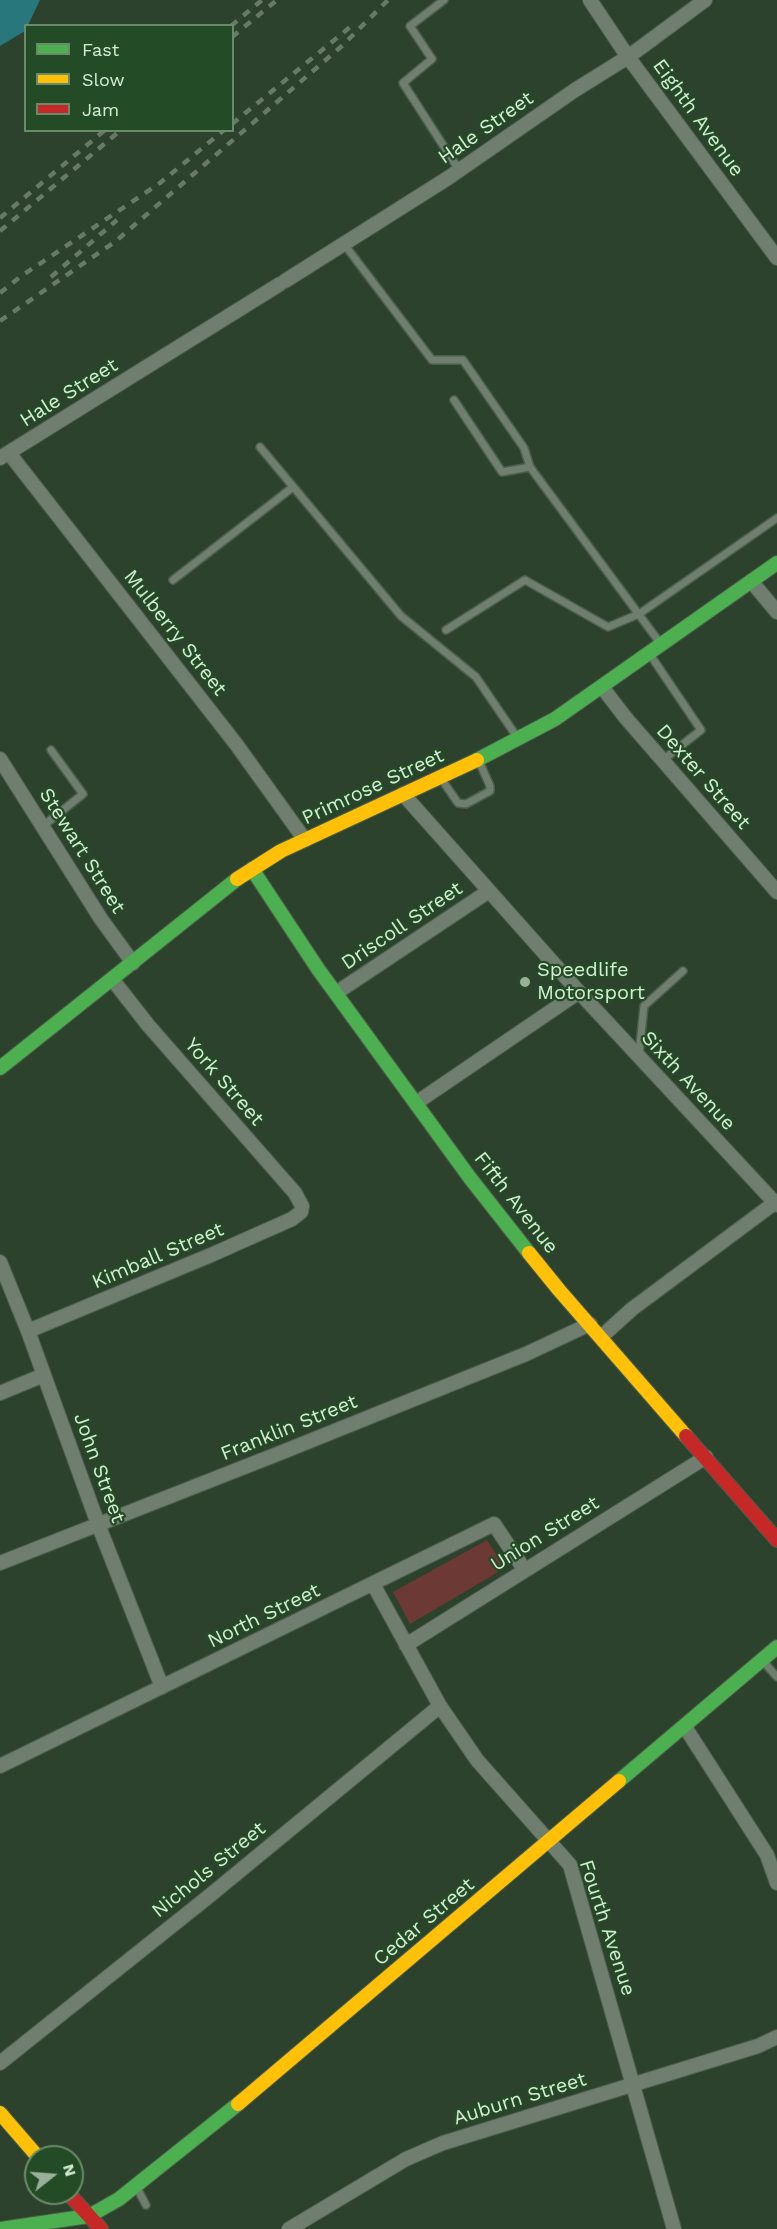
<!DOCTYPE html>
<style>
body{margin:0}
#map{position:relative;width:777px;height:2229px;overflow:hidden;background:#2c422d;font-family:"Work Sans",sans-serif}
canvas{display:block}
.legend{position:absolute;left:24px;top:24px;width:210px;height:108px;box-sizing:border-box;background:#234b25;border:2px solid #6a8b6b;margin:0;padding:8px 10px;list-style:none;font-size:18px;color:#d5ecd5}
.legend li{display:flex;align-items:center;gap:12px;height:30px}
.legend b{width:30px;border:2px solid #6a8b6b}
.north{position:absolute;left:24px;top:2145px;width:60px;height:60px;box-sizing:border-box;background:#234b25;border:2px solid #6a8b6b;border-radius:50%;rotate:73deg;font-size:16px;font-weight:700;line-height:24px;text-align:center;color:#d5ecd5}
.north::after{content:'';display:block;margin:auto;width:21px;height:27px;background:#9ab09a;clip-path:polygon(50% 0,100% 100%,50% 72%,0 100%)}
</style>
<div id="map">
<canvas width="777" height="2229"></canvas>
<ul class="legend">
<li><b style="height:8px;background:#4caf50"></b>Fast</li>
<li><b style="height:8px;background:#ffc107"></b>Slow</li>
<li><b style="height:8px;background:#c62828"></b>Jam</li>
</ul>
<div class="north">N</div>
</div>
<script>
const g = document.querySelector('canvas').getContext('2d');
g.lineJoin = 'round';
function paint(path, color) {
  g.fillStyle = color;
  g.fill(path, 'evenodd');
}
function shape(rows) {
  const path = new Path2D();
  for (const r of rows) {
    path.moveTo(r[0], r[1]);
    for (let i = 2; i < r.length; i += 2) path.lineTo(r[i], r[i + 1]);
  }
  return path;
}
function trace(path, color, width, dash) {
  g.strokeStyle = color;
  g.lineWidth = width;
  g.lineCap = dash ? 'butt' : 'round';
  g.setLineDash(dash || []);
  g.stroke(path);
}
function drawText(font, color, halo, rows, align = 'center') {
  g.font = font + ' "Work Sans",sans-serif';
  g.lineWidth = 4.5;
  g.setLineDash([]);
  g.textBaseline = 'middle';
  g.strokeStyle = halo;
  g.fillStyle = color;
  for (const [text, x, y, turn = 0] of rows) {
    g.save();
    g.translate(x, y);
    g.rotate((+turn || 0) * Math.PI / 180);
    g.textAlign = isNaN(turn) ? turn : align;
    if (halo) g.strokeText(text, 0, 0);
    g.fillText(text, 0, 0);
    g.restore();
  }
}
const green = shape([
 [487,1540,505,1568,410,1624,393,1592]
]);
const water = shape([
 [0,0,40,0,28,25,26,26,25,31,0,46]
]);
const lane = shape([
 [444,0,410,26,432,59,403,83,459,170],
 [344,244,432,360,463,360,524,448,530,467,660,643],
 [454,400,502,472,530,467],
 [260,447,401,616,476,677,517,737],
 [173,580,293,487],
 [446,630,525,580,608,627,639,614,777,518],
 [649,653,701,730,663,760],
 [440,777,458,803,466,804,490,791,490,786,479,761],
 [43,826,83,794,51,750],
 [639,1054,644,1006,683,971],
 [762,1660,777,1677],
 [137,2188,146,2205]
]);
const street = shape([
 [590,0,628,57,777,258],
 [285,281,448,178,575,90,628,57,705,0],
 [9,453,236,744,305,840],
 [0,458,280,284],
 [751,581,777,612],
 [602,687,625,717,777,892],
 [0,759,101,919,133,963],
 [403,794,579,992,777,1205],
 [336,993,489,891],
 [416,1103,579,992],
 [0,1262,28,1331,98,1524,162,1687],
 [28,1331,211,1255,292,1219,301,1212,302,1206,295,1193,148,1025,112,979],
 [601,1337,632,1309,777,1201],
 [0,1393,44,1375],
 [0,1563,280,1453,526,1354,590,1324],
 [373,1584,440,1706,477,1760,570,1865,674,2229],
 [406,1645,706,1457],
 [685,1727,767,1855,777,1883],
 [0,1766,494,1524,524,1569],
 [0,2063,208,1897,440,1706],
 [289,2229,406,2159,443,2143,758,2046,777,2037]
]);
const fast = shape([
 [477,760,555,719,777,563],
 [252,869,318,969,470,1178,529,1253],
 [0,1068,237,879],
 [619,1781,777,1647],
 [0,2229,89,2216,119,2199,238,2104]
]);
const slow = shape([
 [237,879,281,851,477,760],
 [529,1253,559,1290,686,1436],
 [238,2104,619,1781],
 [0,2113,38,2157]
]);
const jam = shape([
 [686,1436,777,1540],
 [68,2193,101,2229]
]);
const rail = shape([
 [231,26,262,0],
 [232,37,277,0],
 [232,124,355,23],
 [0,218,105,130],
 [0,231,121,130],
 [51,277,117,220],
 [0,293,20,277,160,183,224,130],
 [0,321,116,241,343,45,388,0]
]);
const markers = [
 [525,982,6,"#9ab09a"]
];
const streetNames = [
 ["Eighth Avenue",698,118,54],
 ["Hale Street",486,128,-35],
 ["Hale Street",69,393,-32],
 ["Mulberry Street",175,633,52],
 ["Dexter Street",703,777,49],
 ["Primrose Street",373,787,-25],
 ["Stewart Street",82,851,58],
 ["Driscoll Street",402,926,-34],
 ["Sixth Avenue",688,1081,47],
 ["York Street",224,1082,49],
 ["Fifth Avenue",516,1203,52],
 ["Kimball Street",158,1256,-23],
 ["Franklin Street",289,1428,-22],
 ["John Street",99,1468,70],
 ["Union Street",545,1534,-32],
 ["North Street",264,1616,-26],
 ["Nichols Street",209,1870,-39],
 ["Cedar Street",424,1922,-40],
 ["Fourth Avenue",607,1928,72],
 ["Auburn Street",520,2099,-17]
];
const poiNames = [
 ["Speedlife",537,970],
 ["Motorsport",537,993]
];
paint(green, '#6d3934');
paint(water, '#27777d');
trace(lane, '#4b5d4b', 10);
trace(street, '#4b5d4b', 16);
trace(fast, '#4b5d4b', 16);
trace(slow, '#4b5d4b', 16);
trace(jam, '#4b5d4b', 16);
trace(lane, '#6f7e6f', 7);
trace(street, '#6f7e6f', 14);
trace(fast, '#4caf50', 14);
trace(slow, '#ffc107', 14);
trace(jam, '#c62828', 14);
trace(rail, '#687968', 4.5, [8, 8]);
for (const [x, y, r, color] of markers) {
  const dot = new Path2D();
  dot.arc(x, y, r, 0, 2 * Math.PI);
  g.fillStyle = color;
  g.fill(dot);
  trace(dot, '#234b25', 2);
}
drawText('20px', '#d5ecd5', '#234b25', streetNames);
drawText('20px', '#d5ecd5', '#234b25', poiNames, 'left');
</script>
